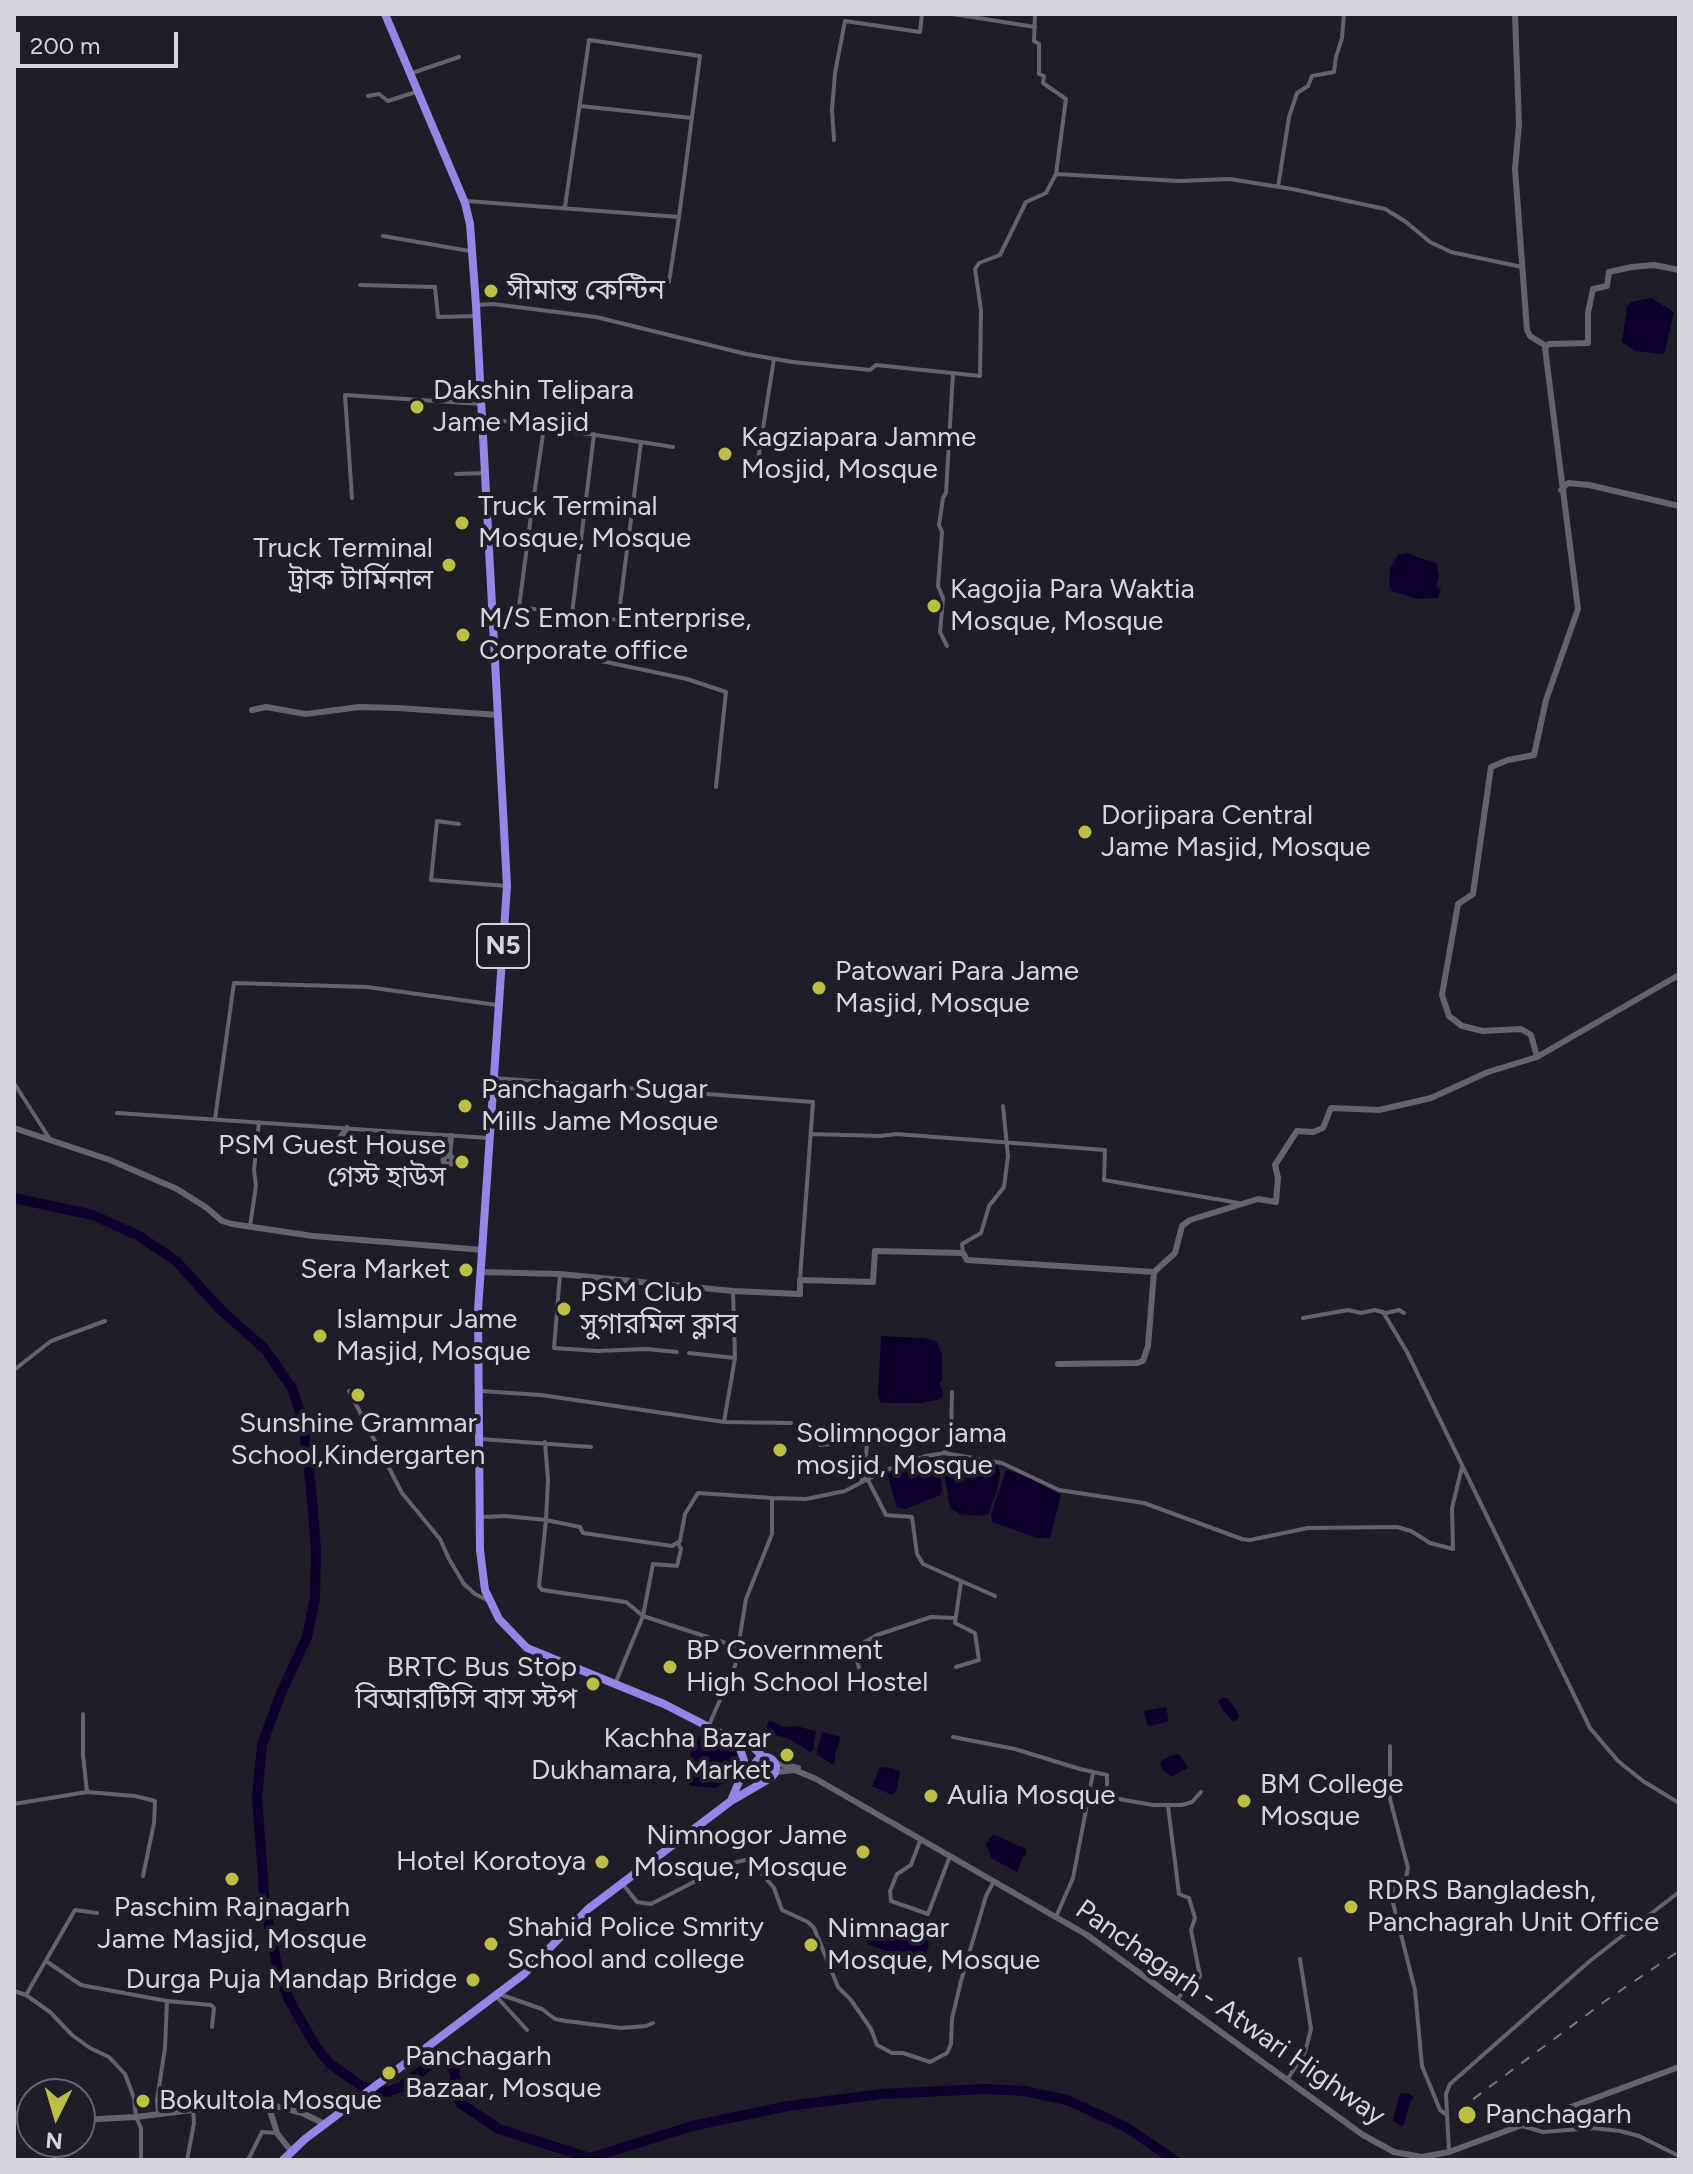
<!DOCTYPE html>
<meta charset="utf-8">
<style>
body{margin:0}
#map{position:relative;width:1693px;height:2174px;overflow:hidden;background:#1f1d28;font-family:Figtree,sans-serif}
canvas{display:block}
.frame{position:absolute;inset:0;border:16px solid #d5d5dc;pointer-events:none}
.north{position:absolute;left:16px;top:2078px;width:80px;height:80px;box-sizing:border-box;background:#1f1d28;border:2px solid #686770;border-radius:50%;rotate:185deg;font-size:22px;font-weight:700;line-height:32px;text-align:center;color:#d5d5dc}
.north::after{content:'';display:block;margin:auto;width:28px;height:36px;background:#bdbf43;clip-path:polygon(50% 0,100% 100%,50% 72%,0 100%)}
.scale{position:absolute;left:16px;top:32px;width:162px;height:36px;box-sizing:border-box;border:4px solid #d5d5dc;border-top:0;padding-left:10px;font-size:24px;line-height:28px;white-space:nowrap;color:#d5d5dc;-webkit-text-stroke:6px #1f1d28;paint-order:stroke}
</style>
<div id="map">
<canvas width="1693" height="2174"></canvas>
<div class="frame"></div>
<div class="north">N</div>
<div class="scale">200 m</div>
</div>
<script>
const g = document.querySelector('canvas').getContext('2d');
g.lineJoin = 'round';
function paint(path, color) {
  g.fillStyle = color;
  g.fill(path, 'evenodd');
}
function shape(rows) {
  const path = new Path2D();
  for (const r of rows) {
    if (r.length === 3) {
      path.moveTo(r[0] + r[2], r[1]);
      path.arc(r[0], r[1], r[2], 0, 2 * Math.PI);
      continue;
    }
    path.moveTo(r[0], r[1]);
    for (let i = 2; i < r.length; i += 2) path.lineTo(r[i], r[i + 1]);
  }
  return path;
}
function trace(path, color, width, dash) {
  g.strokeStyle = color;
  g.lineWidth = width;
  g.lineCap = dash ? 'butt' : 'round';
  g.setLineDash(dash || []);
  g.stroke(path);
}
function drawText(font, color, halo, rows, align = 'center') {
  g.font = font + ' Figtree,"Noto Sans Bengali",sans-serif';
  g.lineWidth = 8;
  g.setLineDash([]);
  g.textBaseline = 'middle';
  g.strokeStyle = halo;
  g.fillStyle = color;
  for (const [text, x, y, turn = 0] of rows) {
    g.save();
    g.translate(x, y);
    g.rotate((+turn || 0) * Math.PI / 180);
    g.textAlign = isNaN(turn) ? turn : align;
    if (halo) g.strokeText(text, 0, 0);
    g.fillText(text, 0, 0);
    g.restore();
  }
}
const water = shape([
 [1651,298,1674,312,1664,354,1635,351,1622,342,1627,307,1631,302],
 [1406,553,1437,564,1439,578,1436,586,1441,589,1438,598,1418,599,1392,591,1389,585,1390,568,1398,555],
 [881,1336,925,1338,937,1342,942,1355,942,1380,939,1383,943,1393,941,1399,921,1403,881,1403,878,1396],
 [932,1458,939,1462,942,1490,940,1495,905,1509,897,1507,887,1474],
 [950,1458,998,1466,1000,1473,997,1491,988,1514,981,1516,960,1514,950,1508,943,1466,945,1460],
 [1006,1470,1023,1475,1061,1495,1050,1538,1037,1538,992,1522,991,1515],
 [1223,1698,1227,1698,1236,1709,1239,1716,1237,1720,1232,1721,1223,1710,1218,1701],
 [1166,1707,1169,1721,1151,1726,1147,1725,1144,1711],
 [769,1720,784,1727,796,1726,816,1731,813,1750,810,1752,789,1739,770,1733,766,1730],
 [822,1732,841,1737,835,1754,835,1763,832,1764,816,1754],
 [703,1735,737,1752,742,1767,731,1773,726,1782,715,1788,692,1786,683,1778,685,1764,699,1737],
 [1179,1754,1188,1768,1171,1777,1162,1769,1160,1762,1170,1756],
 [880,1767,892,1768,900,1772,896,1791,892,1795,872,1786],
 [993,1834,1026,1849,1026,1855,1023,1857,1017,1872,991,1858,986,1844],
 [876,1920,926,1936,929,1944,924,1961,893,1954,868,1944,864,1935,864,1928],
 [1400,2093,1410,2094,1414,2098,1410,2102,1404,2124,1401,2126,1393,2120]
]);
const river = shape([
 [14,1198,93,1215,139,1236,176,1261,222,1311,264,1348,292,1388,303,1421,311,1488,316,1549,315,1598,307,1637,281,1693,262,1745,257,1797,265,1905,277,1966,289,2000,315,2045,330,2064,362,2086,387,2092,401,2087,429,2065,452,2059,460,2103,499,2129,590,2158,692,2126,788,2106,881,2094,985,2089,1025,2091,1067,2100,1126,2127,1174,2160]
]);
const street = shape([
 [953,14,1035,27],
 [1035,14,1034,41,1039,44,1039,74,1044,76,1043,83,1066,99,1056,174],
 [412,73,459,57],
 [368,96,379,94,388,101,416,92],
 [580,106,692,118],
 [834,140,832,110,835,73,845,21,920,32,922,14],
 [1278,187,1289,117,1297,93,1308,86,1312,76,1334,72,1336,57,1342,38,1344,14],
 [467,201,679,217,700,56,589,40,565,207],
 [383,236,470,251],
 [669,282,679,217],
 [360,285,435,287,438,317,476,316],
 [476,305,493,304,596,317,746,354,793,362,870,370,876,365,980,376,981,310,975,269,979,263,1000,255,1026,202,1046,193,1056,174,1179,181,1230,179,1292,189,1385,209,1406,222,1430,242,1451,252,1522,267],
 [484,418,641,442,618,620,519,607,530,524],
 [641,442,673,447],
 [757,466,774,359],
 [456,474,485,473],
 [352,498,345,395,481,404],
 [530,523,544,427],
 [572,614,594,434],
 [947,646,940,632,943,598,938,586,942,532,939,525,943,498,946,493,953,373],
 [495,649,549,650,687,679,726,692,716,787],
 [459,824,437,821,431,880,507,886],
 [494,1078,813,1102,800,1279],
 [14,1083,51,1141],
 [117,1113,488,1138],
 [215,1119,234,983,367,987,497,1005],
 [811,1134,880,1136,896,1134,1105,1150,1104,1180,1239,1203],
 [250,1226,256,1186,254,1170,259,1122],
 [963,1253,962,1244,981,1233,989,1206,1004,1187,1008,1156,1003,1106],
 [560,1274,554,1348,598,1351,646,1349,677,1352],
 [1383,1312,1407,1352,1590,1728,1618,1761,1643,1781,1679,1803],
 [1303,1318,1348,1310,1361,1313,1375,1310,1386,1313,1399,1310,1404,1313],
 [689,1353,735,1358],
 [14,1370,51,1341,105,1321],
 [349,1391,402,1493,440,1539,449,1559,464,1584,475,1594,489,1601],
 [481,1391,541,1395,724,1422,735,1358,733,1291],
 [724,1422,791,1423],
 [481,1439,591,1447],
 [545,1442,548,1480,546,1520,580,1527,583,1533,672,1546,680,1541,685,1514,698,1493,772,1498],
 [820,1445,867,1441,865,1474,861,1482],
 [944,1453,951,1440,952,1392],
 [868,1480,886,1515,912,1517,917,1554,923,1564,995,1596],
 [482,1517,505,1516,546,1520,539,1586,542,1590,626,1602,643,1616,615,1684],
 [678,1543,681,1549,677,1566,653,1564,643,1616,738,1647],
 [956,1667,979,1660,975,1633,955,1623,961,1582],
 [859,1668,854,1648,877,1635,931,1617,955,1618],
 [83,1714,83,1755,87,1792],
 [709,1725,735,1666,746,1599,772,1534,772,1498,806,1499,845,1491,881,1472,926,1456,944,1453,1002,1463,1059,1490,1144,1503,1242,1539,1250,1540,1308,1528,1397,1527,1411,1531,1430,1543,1453,1549,1452,1508,1462,1467],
 [953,1737,1015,1749,1080,1769,1107,1775,1107,1796,1124,1800,1153,1805,1182,1805,1192,1802,1201,1792],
 [1390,1746,1390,1799,1408,1868,1406,1878,1393,1886,1392,1899,1415,1990,1422,2066,1440,2110,1447,2115],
 [1036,1793,1086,1808],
 [14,1804,87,1792,135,1796,155,1801,154,1823,143,1876],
 [1168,1806,1179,1894,1189,1898,1195,1918,1191,1930,1200,1976,1197,1981,1185,1989,1177,2000],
 [920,1841,911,1865,897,1874,890,1891,891,1901,928,1914,950,1856],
 [622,1883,637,1902,651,1904,729,1864,745,1860,752,1862,774,1888,782,1910,808,1922,814,1928,838,1987,851,2000,871,2029,877,2045,892,2053,903,2053,930,2062,947,2053,951,2044,952,2019,961,1981,986,1896,994,1881],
 [97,1913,75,1910,26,1995,50,2012,72,2035,90,2048,109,2057,125,2074,134,2098,136,2117,141,2128,141,2160],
 [1056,1917,1073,1878,1093,1773],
 [46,1961,81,1985,167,2001,165,2048,157,2100,158,2114],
 [14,1991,26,1995],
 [499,1994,542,2009,555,2019,566,2021,621,2028,646,2026,653,2023],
 [496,1996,527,2030],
 [167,2001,211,2005,214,2008,212,2027],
 [1287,2080,1305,2052,1311,2029,1300,1959],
 [1522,2126,1543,2132,1593,2128,1620,2131,1639,2136,1679,2156],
 [1449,2152,1446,2094,1450,2084,1591,1960,1679,1892],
 [187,2160,194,2123,193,2109],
 [248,2160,262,2132,277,2133]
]);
const secondary = shape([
 [1515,14,1519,124,1515,169,1527,330,1530,336,1546,346],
 [1561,490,1568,483,1589,485,1679,506],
 [252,710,266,707,306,714,359,707,398,708,499,715],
 [1537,1057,1531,1035,1521,1029,1483,1031,1462,1026,1449,1016,1442,995,1458,904,1473,894,1491,767,1508,760,1534,755,1546,700,1578,609,1545,348,1549,344,1588,343,1588,313,1593,289,1607,286,1609,272,1632,267,1654,265,1679,270],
 [14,1128,110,1160,177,1189,207,1208,222,1221,232,1224,313,1236,483,1250],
 [335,1145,347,1128],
 [448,1160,4.5],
 [449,1156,451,1136],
 [481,1272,560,1274,733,1291,800,1294,800,1280,873,1282,875,1251,963,1253,967,1260,1154,1272,1148,1346,1143,1361,1137,1363,1058,1364],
 [1154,1272,1175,1253,1182,1226,1190,1220,1258,1199,1276,1202,1278,1178,1275,1165,1297,1131,1313,1132,1323,1128,1331,1108,1379,1110,1431,1098,1488,1072,1537,1057,1679,975],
 [775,1763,798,1768],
 [776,1772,795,1770,816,1779,1087,1935,1363,2135,1394,2152,1422,2157,1449,2152,1679,2067],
 [268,2104,302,2113,325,2124],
 [14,2114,32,2115],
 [80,2120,136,2117,257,2102,268,2104,277,2133,291,2151]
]);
const highway = shape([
 [385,14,465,203,470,224,476,305,507,886,478,1310,480,1550,485,1590,499,1619,527,1648,664,1704,738,1742,752,1746,763,1757],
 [765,1768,11],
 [732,1798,743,1773,744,1761,738,1742],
 [283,2160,305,2139,524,1974,588,1909,731,1801,767,1780]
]);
const rail = shape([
 [1457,2111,1608,1999,1679,1951]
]);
const markers = [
 [491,291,8,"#bdbf43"],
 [417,407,8,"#bdbf43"],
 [725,454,8,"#bdbf43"],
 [462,523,8,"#bdbf43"],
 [449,565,8,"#bdbf43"],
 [934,606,8,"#bdbf43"],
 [463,635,8,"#bdbf43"],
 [1085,832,8,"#bdbf43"],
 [819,988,8,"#bdbf43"],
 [465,1106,8,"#bdbf43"],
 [462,1162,8,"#bdbf43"],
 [466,1270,8,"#bdbf43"],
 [564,1309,8,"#bdbf43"],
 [320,1336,8,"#bdbf43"],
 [358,1395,8,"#bdbf43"],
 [780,1450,8,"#bdbf43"],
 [670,1667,8,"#bdbf43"],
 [593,1684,8,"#bdbf43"],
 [787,1755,8,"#bdbf43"],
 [931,1796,8,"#bdbf43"],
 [1244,1801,8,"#bdbf43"],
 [863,1852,8,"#bdbf43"],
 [602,1862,8,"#bdbf43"],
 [232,1879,8,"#bdbf43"],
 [1351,1907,8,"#bdbf43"],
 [491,1944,8,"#bdbf43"],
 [811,1945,8,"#bdbf43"],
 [473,1980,8,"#bdbf43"],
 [389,2073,8,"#bdbf43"],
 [143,2101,8,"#bdbf43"],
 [1467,2115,10,"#bdbf43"]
];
const shields = [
 [503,946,52]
];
const shieldNames = [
 ["N5",503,946]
];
const poiNames = [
 ["সীমান্ত কেন্টিন",507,291],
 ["Dakshin Telipara",433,391],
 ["Jame Masjid",433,423],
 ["Kagziapara Jamme",741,438],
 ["Mosjid, Mosque",741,470],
 ["Truck Terminal",478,507],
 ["Mosque, Mosque",478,539],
 ["Truck Terminal",433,549,"right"],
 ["ট্রাক টার্মিনাল",433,581,"right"],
 ["Kagojia Para Waktia",950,590],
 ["Mosque, Mosque",950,622],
 ["M/S Emon Enterprise,",479,619],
 ["Corporate office",479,651],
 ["Dorjipara Central",1101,816],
 ["Jame Masjid, Mosque",1101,848],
 ["Patowari Para Jame",835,972],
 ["Masjid, Mosque",835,1004],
 ["Panchagarh Sugar",481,1090],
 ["Mills Jame Mosque",481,1122],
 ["PSM Guest House",446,1146,"right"],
 ["গেস্ট হাউস",446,1178,"right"],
 ["Sera Market",450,1270,"right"],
 ["PSM Club",580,1293],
 ["সুগারমিল ক্লাব",580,1325],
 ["Islampur Jame",336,1320],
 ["Masjid, Mosque",336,1352],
 ["Sunshine Grammar",358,1424,"center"],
 ["School,Kindergarten",358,1456,"center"],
 ["Solimnogor jama",796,1434],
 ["mosjid, Mosque",796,1466],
 ["BP Government",686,1651],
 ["High School Hostel",686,1683],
 ["BRTC Bus Stop",577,1668,"right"],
 ["বিআরটিসি বাস স্টপ",577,1700,"right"],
 ["Kachha Bazar",771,1739,"right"],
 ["Dukhamara, Market",771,1771,"right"],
 ["BM College",1260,1785],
 ["Mosque",1260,1817],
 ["Aulia Mosque",947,1796],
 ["Nimnogor Jame",847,1836,"right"],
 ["Mosque, Mosque",847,1868,"right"],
 ["Hotel Korotoya",586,1862,"right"],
 ["RDRS Bangladesh,",1367,1891],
 ["Panchagrah Unit Office",1367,1923],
 ["Paschim Rajnagarh",232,1908,"center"],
 ["Jame Masjid, Mosque",232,1940,"center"],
 ["Shahid Police Smrity",507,1928],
 ["School and college",507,1960],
 ["Nimnagar",827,1929],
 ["Mosque, Mosque",827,1961],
 ["Durga Puja Mandap Bridge",457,1980,"right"],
 ["Panchagarh",405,2057],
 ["Bazaar, Mosque",405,2089],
 ["Bokultola Mosque",159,2101],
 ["Panchagarh",1485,2115]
];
const streetNames = [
 ["Panchagarh - Atwari Highway",1230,2013,35]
];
paint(water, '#0e002d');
trace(river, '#0e002d', 10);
trace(street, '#656370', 4);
trace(secondary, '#656370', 6);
trace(highway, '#9684e7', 8);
trace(rail, '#797881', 2, [10, 10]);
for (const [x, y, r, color] of markers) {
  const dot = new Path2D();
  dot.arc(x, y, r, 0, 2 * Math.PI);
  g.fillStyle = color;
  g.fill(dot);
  trace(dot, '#1f1d28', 3);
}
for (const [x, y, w] of shields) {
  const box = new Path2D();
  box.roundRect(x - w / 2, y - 22, w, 44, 6);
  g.fillStyle = '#1f1d28';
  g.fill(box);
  trace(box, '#d5d5dc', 2);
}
drawText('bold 26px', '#d5d5dc', null, shieldNames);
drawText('28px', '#d5d5dc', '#1f1d28', poiNames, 'left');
drawText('28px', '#d5d5dc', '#1f1d28', streetNames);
</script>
